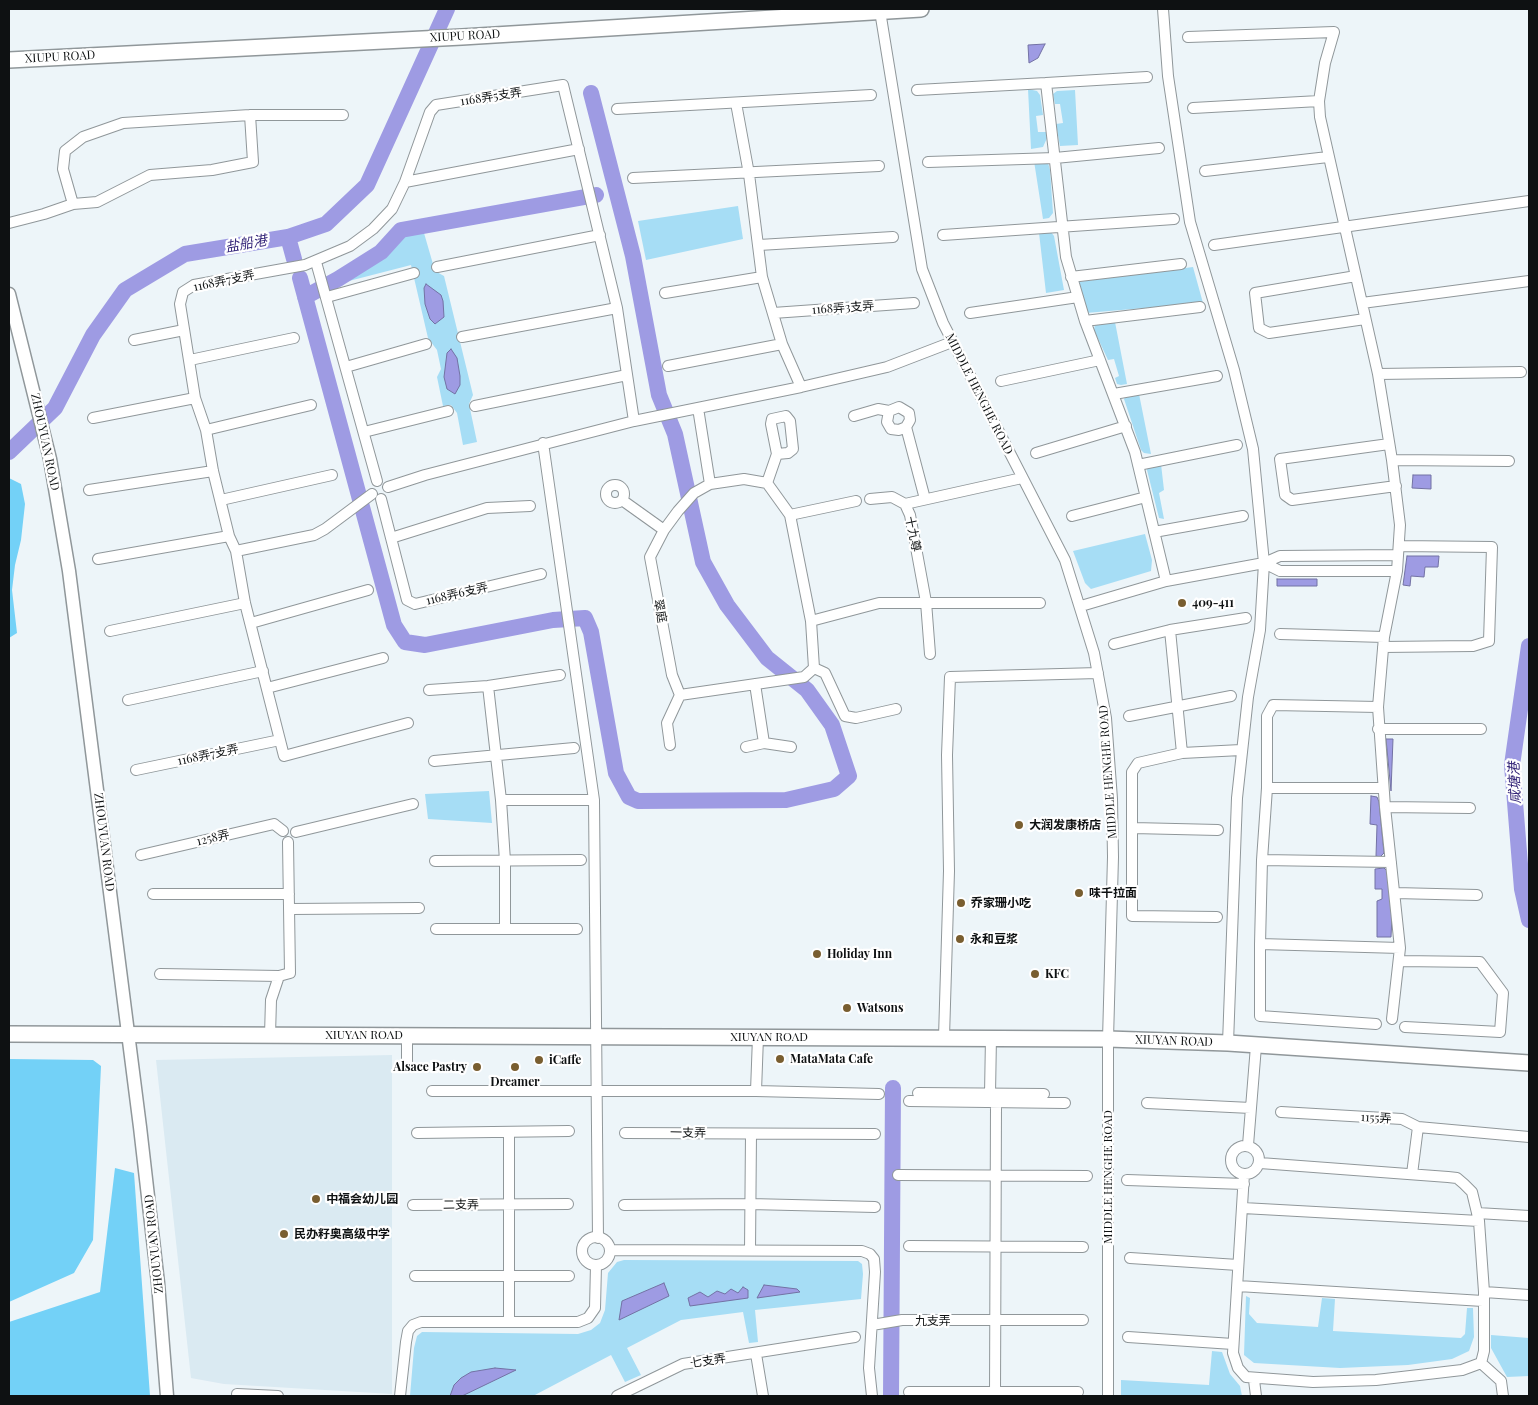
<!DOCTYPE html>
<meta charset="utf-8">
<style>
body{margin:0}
#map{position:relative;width:1538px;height:1405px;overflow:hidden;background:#edf5f9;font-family:"Playfair Display",serif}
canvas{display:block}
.frame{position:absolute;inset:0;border:10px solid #0e1112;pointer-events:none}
</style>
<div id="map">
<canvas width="1538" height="1405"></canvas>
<div class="frame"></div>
</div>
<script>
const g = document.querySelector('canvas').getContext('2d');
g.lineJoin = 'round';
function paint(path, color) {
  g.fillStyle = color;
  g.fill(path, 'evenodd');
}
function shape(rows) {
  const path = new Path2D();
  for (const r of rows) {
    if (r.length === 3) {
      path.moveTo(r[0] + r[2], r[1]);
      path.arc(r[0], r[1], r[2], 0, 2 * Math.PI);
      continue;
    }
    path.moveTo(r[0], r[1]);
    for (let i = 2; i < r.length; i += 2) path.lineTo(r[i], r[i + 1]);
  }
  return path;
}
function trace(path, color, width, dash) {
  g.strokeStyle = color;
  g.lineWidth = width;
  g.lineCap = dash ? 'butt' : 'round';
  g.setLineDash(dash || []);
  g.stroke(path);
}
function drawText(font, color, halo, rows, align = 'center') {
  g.font = font + ' "Playfair Display","Noto Sans SC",serif';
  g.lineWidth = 4.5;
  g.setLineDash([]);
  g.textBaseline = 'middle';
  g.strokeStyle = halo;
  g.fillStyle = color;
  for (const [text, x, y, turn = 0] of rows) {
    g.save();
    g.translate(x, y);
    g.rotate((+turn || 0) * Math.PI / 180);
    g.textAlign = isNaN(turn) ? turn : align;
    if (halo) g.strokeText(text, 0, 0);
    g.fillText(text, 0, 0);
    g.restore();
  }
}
const built = shape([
 [392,1055,392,1394,224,1384,191,1378,156,1060]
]);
const green = shape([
 [1028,89,1037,91,1040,95,1043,115,1036,116,1038,132,1046,132,1047,138,1043,147,1031,149],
 [1075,90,1078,145,1060,146,1056,124,1063,123,1060,104,1055,104,1053,94,1057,91],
 [1034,161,1048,163,1050,170,1053,213,1049,218,1043,219],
 [738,206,743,239,646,260,638,221],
 [1051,232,1054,236,1064,290,1046,293,1039,233],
 [424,233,435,271,444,276,473,395,469,404,477,442,463,445,457,413,451,405,443,406,437,377,441,369,437,350,428,338,411,265,345,282,390,252,406,235],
 [1193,267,1203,303,1086,313,1078,282],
 [1115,322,1127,384,1121,385,1117,384,1115,378,1119,376,1114,359,1108,360,1094,330,1095,324],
 [1139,394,1151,454,1144,453,1141,450,1124,399,1127,395],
 [1161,464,1164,490,1159,493,1164,519,1159,518,1146,466],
 [1145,534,1152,560,1151,571,1091,589,1085,583,1073,551],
 [489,791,492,823,428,819,425,794],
 [624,1260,858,1261,862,1264,863,1274,861,1299,755,1310,758,1342,749,1343,743,1312,681,1320,627,1348,641,1375,625,1382,611,1355,533,1396,410,1396,414,1348,417,1336,422,1332,578,1334,591,1330,600,1323,605,1310,608,1273,617,1262],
 [1246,1296,1250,1298,1249,1314,1257,1323,1318,1327,1322,1298,1335,1299,1333,1331,1461,1338,1465,1334,1467,1308,1473,1308,1474,1337,1469,1351,1452,1359,1408,1365,1340,1368,1254,1363,1244,1355],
 [1491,1335,1529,1338,1529,1376,1507,1377,1491,1348],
 [1212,1351,1222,1352,1230,1374,1240,1386,1242,1396,1121,1396,1121,1380,1209,1385]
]);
const forest = shape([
 [9,478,21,484,25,504,21,540,15,565,12,590,17,633,9,638],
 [9,1059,93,1060,101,1066,93,1240,74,1273,9,1302],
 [115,1168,134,1173,150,1396,9,1396,9,1322,100,1292]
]);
const water = shape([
 [1045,44,1038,58,1029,63,1028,45,1045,44],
 [426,284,441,295,443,301,444,317,435,324,430,319,425,304,424,288,426,284],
 [451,349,457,358,460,376,460,385,455,394,447,389,444,377,447,353,451,349],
 [1413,475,1431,475,1431,489,1412,488,1413,475],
 [1407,556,1439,556,1438,567,1425,567,1424,577,1411,576,1410,586,1403,585,1407,556],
 [1277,579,1317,579,1317,586,1277,586,1277,579],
 [1386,739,1393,739,1391,791,1386,739],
 [1371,796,1377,797,1379,802,1384,853,1380,857,1376,856,1377,825,1370,824,1371,796],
 [1384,868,1387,871,1392,915,1391,937,1377,937,1377,901,1382,899,1382,889,1375,889,1375,869,1384,868],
 [664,1283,669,1296,619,1320,622,1301,664,1283],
 [764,1285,797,1289,800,1292,757,1298,764,1285],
 [743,1287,748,1290,748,1298,690,1306,688,1298,700,1292,708,1297,717,1291,725,1294,731,1289,738,1293,743,1287],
 [495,1368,516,1370,462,1396,450,1396,454,1385,461,1378,471,1372,495,1368]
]);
const river = shape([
 [288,237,294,259],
 [300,278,394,625,405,642,425,645,553,620,585,618,591,632,616,773,629,797,638,801,786,800,834,789,849,776,832,725,807,690,767,658,727,605,703,562,675,434,659,395,633,256,591,93],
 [305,297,338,279,381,252,401,230,596,195],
 [9,452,55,408,93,335,125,290,185,254,288,237,326,224,367,185,447,9],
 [1529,646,1512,765,1522,889,1529,920],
 [891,1396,893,1088]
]);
const minor = shape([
 [1163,9,1168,76,1190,222,1234,370,1253,449,1264,563,1260,630,1248,697,1237,798,1228,1043],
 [880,11,922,269,943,323,1065,560,1094,653,1106,718,1112,799,1113,857,1108,1039,1108,1396],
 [1188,37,1334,32,1325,63,1319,101,1320,117,1378,374,1392,460,1400,525,1397,571,1384,637,1378,707,1385,807,1400,948,1392,1019],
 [1046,83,1147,77],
 [917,90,1046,83,1066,257,1085,321,1135,452,1166,581],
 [736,103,749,174,762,277,782,344,801,387],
 [1193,108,1319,101],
 [617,109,871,95],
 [928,162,1055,158,1159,148],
 [1205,171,1328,157],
 [633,178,879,166],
 [405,182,579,149],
 [73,204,63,169,65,151,83,137,123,123,250,115,343,115],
 [9,223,44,214,73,204,97,202,150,175,212,170,253,162,250,115],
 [943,235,1174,219],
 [759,245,893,237],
 [1214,245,1529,201],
 [316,262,377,481],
 [437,267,600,235],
 [1356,276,1255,293,1259,328,1269,333,1365,319],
 [1071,277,1181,264],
 [665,293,762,277],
 [327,297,414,273],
 [1362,303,1529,281],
 [773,313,914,303],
 [970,313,1078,297],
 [1085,321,1200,307],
 [462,337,617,308],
 [134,340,184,330],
 [190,360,294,338],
 [668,366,782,344],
 [346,367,426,344],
 [1378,374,1521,372],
 [1001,381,1100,360],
 [1114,394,1217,376],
 [475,406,627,375],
 [698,408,710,484,694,493,678,511,664,530,650,557,672,675,680,695,804,677,814,668,811,621,790,515,767,483,744,479,710,484],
 [854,416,878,409,889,411],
 [93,418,195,398],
 [906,427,899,430,891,429,887,422,889,411,899,407,909,413,910,420,906,427,925,499],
 [206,430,311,405],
 [364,432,448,411],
 [543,443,594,800,598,1238],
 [1389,444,1280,459,1285,495,1292,500,1396,486],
 [1036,453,1126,426],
 [1392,460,1509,461],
 [1138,465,1237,445],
 [767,483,777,454,788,453,793,449,790,421,786,416,772,419,771,424,777,454],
 [615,494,9],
 [388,487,425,475,634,421,801,387,887,367,952,342],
 [89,490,213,471],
 [381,499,407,600,415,604,541,574],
 [870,499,892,497,905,504,910,515,926,602,930,654],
 [221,500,332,475],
 [622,500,664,530],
 [905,504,1022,478],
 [790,515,856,501],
 [1072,516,1146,497],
 [1154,532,1243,516],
 [391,538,487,508,530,506],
 [236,551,314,535,325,529,372,494],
 [98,559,229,536],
 [1264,563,1280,571,1397,571],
 [1081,606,1166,581,1264,563,1280,556,1398,555],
 [811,621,879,603,1040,603],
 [251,623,368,590],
 [1170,630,1182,753],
 [110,631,245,603],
 [1280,634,1384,637],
 [1114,644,1170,630,1246,618],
 [1383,647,1473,646,1489,641,1492,547,1399,546],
 [814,668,825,673,845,716,856,718,896,709],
 [755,684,764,743,791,747],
 [488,686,501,800,505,861,505,929],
 [267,688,383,658],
 [429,690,488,686,560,675],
 [128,700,263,671],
 [1129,716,1231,696],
 [408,723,284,756,245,603,236,551,229,536,213,471,206,430,195,398,180,304,183,292,194,285,305,265,350,246,373,229,392,209,405,182,430,112,436,105,563,85,617,308,634,421],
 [1378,729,1481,729],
 [670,745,667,723,680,695],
 [746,747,764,743],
 [434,761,574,748],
 [136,770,280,740],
 [1267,788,1383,788],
 [501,800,594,800],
 [1385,807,1470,808],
 [1133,828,1218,830],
 [296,832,413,804],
 [141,855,274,824,283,831],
 [1262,860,1391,862],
 [435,861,581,860],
 [1395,893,1477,895],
 [153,894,289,894],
 [291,909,419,908],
 [1217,917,1132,916,1132,772,1138,763,1182,753,1241,750],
 [436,929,577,929],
 [1260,944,1400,948],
 [1400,961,1480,962,1503,993,1500,1032,1405,1027],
 [160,974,279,976],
 [1376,1024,1260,1016,1260,944,1262,860,1267,788,1267,716,1273,705,1378,707],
 [270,1035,271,1000,279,976,290,973,288,842],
 [944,1037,949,871,947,755,950,677,1098,673],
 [407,1067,407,1035],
 [432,1091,756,1091,879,1094],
 [756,1091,758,1037],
 [918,1093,1044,1094],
 [990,1094,991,1037],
 [909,1101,1065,1103],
 [1147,1103,1251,1108],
 [1281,1112,1402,1119,1418,1127,1529,1137],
 [417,1133,569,1131],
 [625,1133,875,1134],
 [1248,1145,1256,1046],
 [1245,1160,14],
 [1244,1174,1233,1353,1238,1368,1246,1377,1313,1382,1376,1380,1462,1370,1481,1363,1484,1351,1484,1292,1479,1221,1472,1192,1464,1184,1457,1178,1448,1177,1260,1163],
 [1412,1174,1418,1127],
 [898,1175,1087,1176],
 [1127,1180,1244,1184],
 [413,1205,568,1204],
 [624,1205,750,1204,875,1207],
 [1243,1208,1479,1221],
 [1477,1213,1529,1216],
 [596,1251,14],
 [909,1246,1083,1247],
 [610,1250,862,1251,870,1254,874,1259,875,1272,869,1368,872,1396],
 [750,1250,751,1134],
 [1130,1258,1238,1265],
 [415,1276,569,1276],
 [1238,1286,1483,1301],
 [1484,1292,1529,1295],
 [509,1321,509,1133],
 [872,1325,902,1320,1083,1320],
 [1128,1337,1233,1344],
 [756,1354,763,1396],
 [1481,1363,1501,1381,1503,1396],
 [1254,1380,1256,1396],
 [909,1392,1078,1392],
 [237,1394,278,1396],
 [400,1396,406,1342,408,1331,413,1325,421,1322,578,1322,588,1318,595,1308,596,1265],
 [617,1396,683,1364,855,1337],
 [995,1396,996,1103]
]);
const tertiary = shape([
 [9,294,50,459,69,571,140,1127,158,1283,167,1396]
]);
const secondary = shape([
 [9,60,462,37,921,9],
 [9,1034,1108,1039,1228,1043,1529,1063]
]);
const markers = [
 [1182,603,5,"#795e30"],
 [1019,825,5,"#795e30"],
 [1079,893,5,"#795e30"],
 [961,903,5,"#795e30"],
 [960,939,5,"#795e30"],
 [817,954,5,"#795e30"],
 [1035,974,5,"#795e30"],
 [847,1008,5,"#795e30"],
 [780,1059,5,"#795e30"],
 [539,1060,5,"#795e30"],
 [477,1067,5,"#795e30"],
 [515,1067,5,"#795e30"],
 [316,1199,5,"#795e30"],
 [284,1234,5,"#795e30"]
];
const streetNames = [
 ["XIUPU ROAD",465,36,-3],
 ["XIUPU ROAD",60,57,-3],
 ["1168弄5支弄",491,97,-9],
 ["1168弄7支弄",224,281,-12],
 ["1168弄3支弄",843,308,-4],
 ["MIDDLE HENGHE ROAD",979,394,63],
 ["ZHOUYUAN ROAD",45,442,78],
 ["十九尊",913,534,78],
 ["1168弄6支弄",457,594,-13],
 ["翠庭",660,611,79],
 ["1168弄7支弄",208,755,-12],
 ["MIDDLE HENGHE ROAD",1108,772,-94],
 ["1258弄",213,838,-13],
 ["ZHOUYUAN ROAD",104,842,83],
 ["XIUYAN ROAD",364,1035],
 ["XIUYAN ROAD",769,1037],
 ["XIUYAN ROAD",1174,1041,2],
 ["1155弄",1376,1118,3],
 ["一支弄",688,1133,1],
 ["MIDDLE HENGHE ROAD",1108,1177,-90],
 ["二支弄",461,1205,-1],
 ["ZHOUYUAN ROAD",154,1244,-96],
 ["九支弄",933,1321],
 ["七支弄",708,1361,-9]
];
const poiNames = [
 ["409-411",1192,603],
 ["大润发康桥店",1029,825],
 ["味千拉面",1089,893],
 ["乔家珊小吃",971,903],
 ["永和豆浆",970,939],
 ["Holiday Inn",827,954],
 ["KFC",1045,974],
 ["Watsons",857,1008],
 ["MataMata Cafe",790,1059],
 ["iCaffe",549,1060],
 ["Alsace Pastry",467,1067,"right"],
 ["Dreamer",515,1082,"center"],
 ["中福会幼儿园",326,1199],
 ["民办籽奥高级中学",294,1234]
];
const waterNames = [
 ["盐船港",246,244,-10],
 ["咸塘港",1515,783,-92]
];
paint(built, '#daeaf2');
paint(green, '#a6ddf5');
paint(forest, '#73d1f7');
paint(water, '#9e9be3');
trace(water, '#7372a4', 1);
trace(river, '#9e9be3', 16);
trace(minor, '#90979a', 12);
trace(tertiary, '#90979a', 15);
trace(secondary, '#90979a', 18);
trace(minor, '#fff', 10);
trace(tertiary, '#fff', 12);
trace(secondary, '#fff', 15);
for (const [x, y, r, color] of markers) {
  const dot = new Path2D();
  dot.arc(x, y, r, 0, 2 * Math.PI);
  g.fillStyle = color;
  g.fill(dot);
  trace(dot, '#fff', 2);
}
drawText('12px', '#0e1112', '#fff', streetNames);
drawText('bold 12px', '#0e1112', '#fff', poiNames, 'left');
drawText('italic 14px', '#352679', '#fff', waterNames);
</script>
